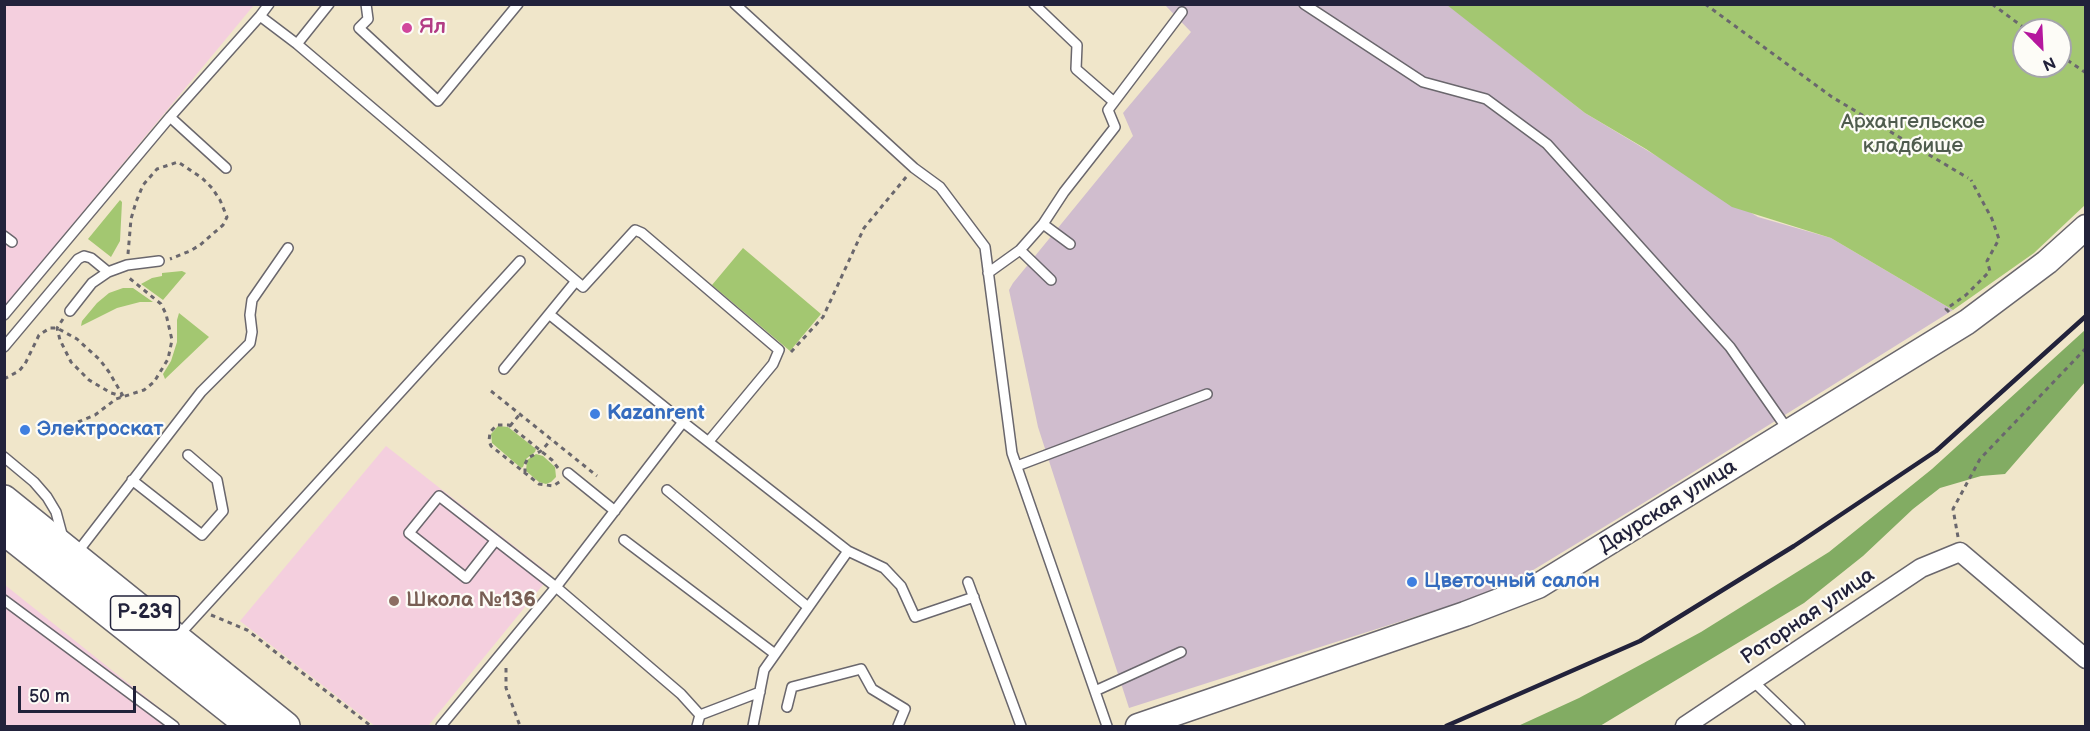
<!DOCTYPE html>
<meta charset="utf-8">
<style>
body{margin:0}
#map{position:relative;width:2090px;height:731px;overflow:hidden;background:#f0e6ca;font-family:"Balsamiq Sans",sans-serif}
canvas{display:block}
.frame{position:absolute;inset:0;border:6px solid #22223b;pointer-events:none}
.north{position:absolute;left:2012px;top:18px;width:60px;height:60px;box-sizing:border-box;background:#fdfcf7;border:2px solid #a5a5ac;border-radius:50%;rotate:156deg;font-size:16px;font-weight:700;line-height:24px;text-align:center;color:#22223b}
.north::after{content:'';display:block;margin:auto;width:21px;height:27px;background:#b5179e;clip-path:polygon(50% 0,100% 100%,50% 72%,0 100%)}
.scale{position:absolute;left:18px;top:686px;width:118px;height:27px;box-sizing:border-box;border:3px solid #22223b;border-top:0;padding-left:8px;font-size:18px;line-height:21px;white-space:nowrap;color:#22223b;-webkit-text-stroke:4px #fdfcf7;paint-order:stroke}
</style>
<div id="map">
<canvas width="2090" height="731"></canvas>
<div class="frame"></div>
<div class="north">N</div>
<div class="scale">50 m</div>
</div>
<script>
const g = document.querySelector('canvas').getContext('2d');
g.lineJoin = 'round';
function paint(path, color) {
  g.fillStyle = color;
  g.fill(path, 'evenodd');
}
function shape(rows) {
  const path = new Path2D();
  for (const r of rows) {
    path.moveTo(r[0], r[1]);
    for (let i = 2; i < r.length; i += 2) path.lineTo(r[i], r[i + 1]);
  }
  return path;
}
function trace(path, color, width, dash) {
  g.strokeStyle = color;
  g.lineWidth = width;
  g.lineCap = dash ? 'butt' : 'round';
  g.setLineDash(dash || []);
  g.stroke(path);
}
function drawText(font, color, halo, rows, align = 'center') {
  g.font = font + ' "Balsamiq Sans",sans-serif';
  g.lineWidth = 4.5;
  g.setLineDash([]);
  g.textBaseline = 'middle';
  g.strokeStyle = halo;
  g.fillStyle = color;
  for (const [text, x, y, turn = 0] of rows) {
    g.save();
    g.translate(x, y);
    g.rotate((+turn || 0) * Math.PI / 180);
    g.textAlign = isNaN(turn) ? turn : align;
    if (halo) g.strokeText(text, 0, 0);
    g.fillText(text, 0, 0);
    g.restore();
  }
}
const built = shape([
 [5,5,254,5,5,306],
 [386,446,551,575,428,726,375,726,240,621],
 [5,585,182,726,5,726]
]);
const industrial = shape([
 [1447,4,1585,113,1758,217,1831,238,1953,310,1663,491,1502,589,1129,708,1038,427,1009,290,1013,283,1133,136,1123,113,1191,32,1165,5]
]);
const green = shape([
 [1447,5,2085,5,2085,205,2034,253,1953,310,1831,238,1732,207,1646,149,1585,113],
 [2024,30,2060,30,2060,66,2024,66],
 [120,200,122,202,120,241,111,257,88,239],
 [743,248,821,314,790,351,712,285],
 [182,271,186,273,163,300,141,284,152,278,162,276,162,273],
 [123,288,133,288,153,302,140,302,117,308,81,326,82,321,97,303,109,293],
 [179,313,209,337,165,379,163,374,171,361,177,342,177,320],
 [498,426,508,427,536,449,535,452,526,459,523,467,521,468,492,443,491,434],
 [536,454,543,456,555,467,556,477,551,482,546,484,539,482,526,471,527,460]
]);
const forest = shape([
 [2085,330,2085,382,2005,474,1981,476,1940,488,1913,509,1863,556,1804,603,1600,726,1518,726,1579,698,1701,632,1829,552,1932,469]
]);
const path = shape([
 [1705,4,1832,97,1968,178],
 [1992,4,2027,30],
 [2060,55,2086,73],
 [128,254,131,219,136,202,143,185,157,169,178,162,202,178,212,188,220,200,227,217,223,225,200,245,190,251,170,259],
 [1949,312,1946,309,1966,295,1990,271,1987,261,1999,239,1992,219,1971,180],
 [63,319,57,328,60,340,71,362,89,380,111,393,122,396],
 [791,352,823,317,864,228,907,176],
 [4,379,19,371,25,364,39,335,50,328,57,328,77,339,100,360,109,372,123,396],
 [491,391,597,476],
 [78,422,95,415,116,399,144,390,154,382,168,359,172,340,166,314,161,304,128,277],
 [510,426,520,414],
 [558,468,552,460,509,425,497,425,490,432,489,441,491,446,539,484,553,486,561,481],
 [525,473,525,464,528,458,541,451,551,440],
 [1958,537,1953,509,1980,459,2086,348],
 [211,615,247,630,371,726],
 [506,668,506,688,520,726]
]);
const lane = shape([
 [366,4,368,19,359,28,438,101,518,4],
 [735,4,914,168,940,187,985,247,1012,453,1107,726],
 [1034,4,1077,45,1076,69,1114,102],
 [1304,4,1423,82,1486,99,1547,144,1730,347,1788,430],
 [260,16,269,4],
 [297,44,329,4],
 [170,117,226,168],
 [1043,224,1070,244],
 [4,236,12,242],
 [1020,250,1051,280],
 [988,273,1020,250,1043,224,1064,192,1115,127,1108,110,1182,12],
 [576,281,583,287,635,230,642,233,779,350,773,364,709,441],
 [70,311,92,283,108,272,127,265,159,261],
 [4,315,170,117,260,16,297,44,576,281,549,314,683,422,556,587,441,726],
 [4,347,78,259,84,256,91,258,108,272],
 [504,369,549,314],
 [683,422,848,551,764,670,753,726],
 [4,457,34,482,47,497,56,512,63,538],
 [1017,466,1207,394],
 [568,473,615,511],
 [132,480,202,535,223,511,217,480,188,455],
 [667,490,808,607],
 [624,540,775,654],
 [495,541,466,578,409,533,439,496,556,587,681,694,700,715,760,692],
 [848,551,884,568,901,586,915,617,974,597],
 [76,554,201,392,250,343,252,332,250,315,252,300,288,248],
 [968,582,1021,726],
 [4,600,174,726],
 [178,636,520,261],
 [1754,682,1800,726],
 [1095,691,1181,652],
 [787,707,792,687,861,669,872,689,905,709,898,726],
 [697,726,700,715]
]);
const street = shape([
 [1685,726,1921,568,1960,552,2086,659]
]);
const secondary = shape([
 [1138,726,1465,614,1538,586,1967,322,2047,262,2086,227]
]);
const primary = shape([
 [4,499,286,726],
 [4,531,250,726]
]);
const rail = shape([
 [1446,726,1640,641,1794,546,1936,451,2086,316]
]);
const markers = [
 [407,28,6,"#d1479c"],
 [595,414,6,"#3f7fe0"],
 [25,430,6,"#3f7fe0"],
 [1412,582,6,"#3f7fe0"],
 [394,601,6,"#8d6e63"]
];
const shields = [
 [145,613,69]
];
const shieldNames = [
 ["Р-239",145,613]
];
const hotelNames = [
 ["Ял",419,28]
];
const parkNames = [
 ["Архангельское",1913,123],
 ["кладбище",1913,147]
];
const shopNames = [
 ["Kazanrent",607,414],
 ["Электроскат",37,430],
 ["Цветочный салон",1424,582]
];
const streetNames = [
 ["Даурская улица",1668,507,-32],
 ["Роторная улица",1808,617,-34]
];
const educationNames = [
 ["Школа №136",406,601]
];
paint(built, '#f4cfde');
paint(industrial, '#d0bdce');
paint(green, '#a3c771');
paint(forest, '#82ac63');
trace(lane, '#6a676d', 12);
trace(street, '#6a676d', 21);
trace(secondary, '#6a676d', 27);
trace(primary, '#6a676d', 30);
trace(path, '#6a676d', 3, [4.5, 4.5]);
trace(lane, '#fff', 9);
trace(street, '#fff', 18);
trace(secondary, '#fff', 24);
trace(primary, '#fff', 27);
trace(rail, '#22223b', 4.5);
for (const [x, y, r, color] of markers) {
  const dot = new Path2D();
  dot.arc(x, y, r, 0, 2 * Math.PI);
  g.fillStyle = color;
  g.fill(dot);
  trace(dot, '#fdfcf7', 2);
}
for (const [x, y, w] of shields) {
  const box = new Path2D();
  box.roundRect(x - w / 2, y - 17, w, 34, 4.5);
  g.fillStyle = '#fdfcf7';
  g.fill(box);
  trace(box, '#22223b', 1.5);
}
drawText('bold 20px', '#22223b', null, shieldNames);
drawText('bold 21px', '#b23c85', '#fdfcf7', hotelNames, 'left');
drawText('21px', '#4f5c4e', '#fdfcf7', parkNames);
drawText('bold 21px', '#366cbe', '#fdfcf7', shopNames, 'left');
drawText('21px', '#22223b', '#fdfcf7', streetNames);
drawText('bold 21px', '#785e54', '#fdfcf7', educationNames, 'left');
</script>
